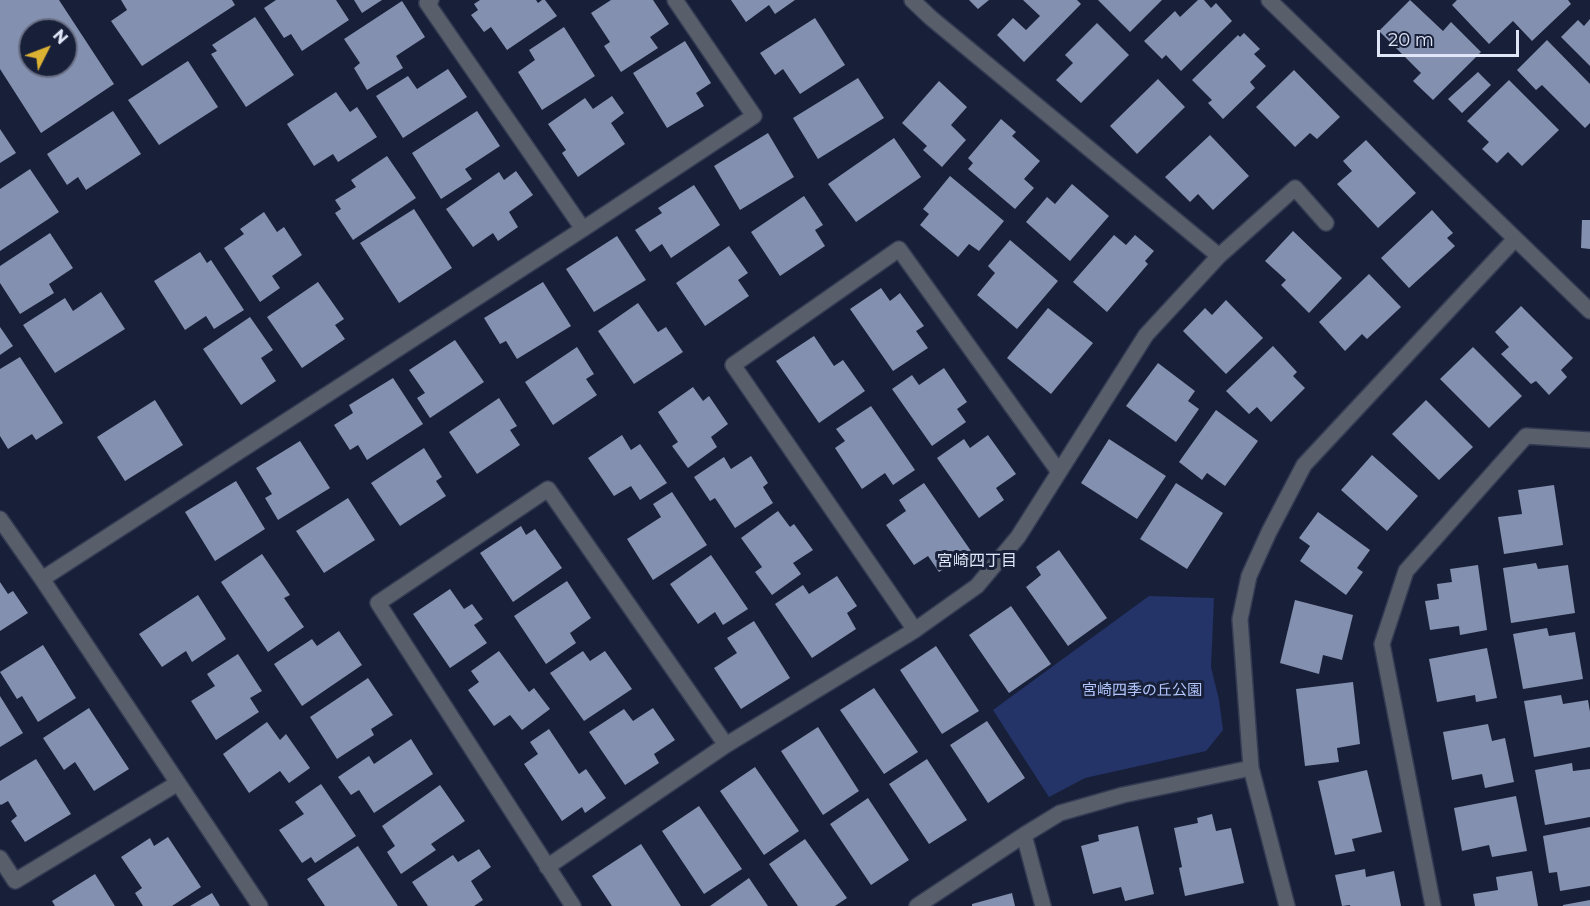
<!DOCTYPE html>
<meta charset="utf-8">
<style>
body{margin:0}
#map{position:relative;width:1590px;height:906px;overflow:hidden;background:#182039;font-family:Montserrat,sans-serif}
canvas{display:block}
.north{position:absolute;left:18px;top:18px;width:60px;height:60px;box-sizing:border-box;background:#182039;border:2px solid #686f85;border-radius:50%;rotate:48deg;font-size:16px;font-weight:700;line-height:24px;text-align:center;color:#e0e6f7}
.north::after{content:'';display:block;margin:auto;width:21px;height:27px;background:#dcb233;clip-path:polygon(50% 0,100% 100%,50% 72%,0 100%)}
.scale{position:absolute;left:1377px;top:30px;width:142px;height:27px;box-sizing:border-box;border:3px solid #e0e6f7;border-top:0;padding-left:8px;font-size:18px;line-height:21px;white-space:nowrap;color:#e0e6f7;-webkit-text-stroke:4px #182039;paint-order:stroke}
</style>
<div id="map">
<canvas width="1590" height="906"></canvas>
<div class="north">N</div>
<div class="scale">20 m</div>
</div>
<script>
const g = document.querySelector('canvas').getContext('2d');
g.lineJoin = 'round';
function paint(path, color) {
  g.fillStyle = color;
  g.fill(path, 'evenodd');
}
function shape(rows) {
  const path = new Path2D();
  for (const r of rows) {
    path.moveTo(r[0], r[1]);
    for (let i = 2; i < r.length; i += 2) path.lineTo(r[i], r[i + 1]);
  }
  return path;
}
function trace(path, color, width, dash) {
  g.strokeStyle = color;
  g.lineWidth = width;
  g.lineCap = dash ? 'butt' : 'round';
  g.setLineDash(dash || []);
  g.stroke(path);
}
function drawText(font, color, halo, rows, align = 'center') {
  g.font = font + ' Montserrat,"Noto Sans JP",sans-serif';
  g.lineWidth = 6;
  g.setLineDash([]);
  g.textBaseline = 'middle';
  g.strokeStyle = halo;
  g.fillStyle = color;
  for (const [text, x, y, turn = 0] of rows) {
    g.save();
    g.translate(x, y);
    g.rotate((+turn || 0) * Math.PI / 180);
    g.textAlign = isNaN(turn) ? turn : align;
    if (halo) g.strokeText(text, 0, 0);
    g.fillText(text, 0, 0);
    g.restore();
  }
}
const green = shape([
 [1149,596,1214,598,1211,667,1219,700,1223,730,1206,751,1085,778,1049,797,993,710]
]);
const building = shape([
 [0,0,59,0,114,84,41,133,0,69],
 [30,30,66,30,66,66,30,66],
 [121,0,232,0,235,5,142,66,111,21,127,10],
 [276,0,336,0,349,20,302,51,291,34,284,38,264,8],
 [354,0,382,0,362,13],
 [480,0,536,0,538,3,542,0,545,0,557,16,507,50,491,27,484,32,471,15,478,10,474,4],
 [611,0,653,0,669,24,650,37,658,48,621,72,604,46,610,42,591,13],
 [731,0,795,0,775,14,769,5,746,22],
 [969,0,989,0,978,9],
 [1023,0,1077,0,1081,4,1024,62,997,35,1013,18,1026,30,1040,16],
 [1098,0,1162,0,1130,32],
 [1198,0,1204,0,1211,8,1216,3,1232,21,1181,71,1166,55,1162,59,1144,41,1175,11,1180,17],
 [1410,0,1443,31,1451,22,1481,52,1433,100,1413,81,1421,73,1379,31],
 [1457,0,1568,0,1571,4,1532,41,1513,21,1489,44,1452,5],
 [402,1,425,37,396,56,403,68,367,90,354,68,360,63,344,39],
 [255,17,294,75,246,107,211,54,217,51,212,45],
 [815,18,845,65,800,94,783,69,775,75,760,53],
 [1590,19,1590,66,1561,37,1578,20,1584,26],
 [1097,23,1129,55,1081,103,1056,80,1073,63,1065,55],
 [564,27,595,76,542,110,518,72,535,60,529,50],
 [1244,33,1260,49,1254,54,1266,66,1250,82,1255,88,1223,119,1208,103,1212,100,1192,80,1238,35,1240,37],
 [1547,40,1590,84,1590,123,1585,128,1542,85,1536,90,1517,70],
 [685,41,711,83,696,93,704,106,667,128,633,73],
 [188,61,218,107,159,145,128,100],
 [448,69,467,97,403,138,376,96,408,76,417,89],
 [1294,70,1340,117,1317,139,1310,133,1295,147,1256,107],
 [1478,72,1491,85,1462,113,1448,99],
 [858,78,884,118,818,159,793,118],
 [1158,79,1185,107,1137,154,1110,126],
 [1509,80,1559,130,1522,166,1508,152,1497,163,1482,149,1489,142,1467,121],
 [939,81,967,107,951,125,966,140,942,167,923,150,927,146,902,123],
 [336,92,350,112,357,107,377,137,338,162,333,154,314,166,287,124],
 [612,96,624,113,611,123,625,144,578,177,562,153,566,150,548,124,585,98,593,109],
 [113,111,141,154,86,190,78,177,67,185,47,154],
 [477,111,500,146,465,169,472,179,441,199,412,153],
 [1001,119,1016,132,1012,136,1040,161,1024,179,1034,188,1015,209,968,169,973,163,968,158],
 [0,129,16,153,0,163],
 [768,133,794,177,740,210,714,166],
 [1210,135,1249,176,1213,210,1198,194,1190,202,1165,177],
 [894,138,921,177,856,222,828,184],
 [1366,140,1416,193,1378,228,1337,184,1352,171,1343,161],
 [387,156,416,198,353,240,335,213,341,209,335,200,356,187,351,180],
 [30,169,59,212,0,251,0,189],
 [516,171,533,195,509,212,518,227,498,241,493,233,473,247,446,209,499,172,504,180],
 [950,176,1004,221,979,251,969,244,958,257,920,225,929,214,923,209],
 [1072,184,1109,216,1070,261,1026,222,1047,197,1055,204],
 [694,185,720,225,671,258,662,244,650,252,635,230,662,213,658,208],
 [804,196,823,225,815,230,825,246,780,276,751,232],
 [414,209,452,268,399,303,360,243],
 [1432,210,1453,233,1447,238,1455,246,1409,288,1381,258],
 [264,212,277,232,284,227,302,255,272,276,280,288,260,302,224,248,244,234,240,229],
 [1582,220,1590,220,1590,249,1581,248],
 [1293,231,1342,278,1309,313,1281,285,1286,280,1265,261],
 [50,233,73,268,49,284,54,293,20,314,0,283,0,266],
 [1114,235,1126,245,1135,235,1154,251,1145,261,1148,264,1107,312,1073,282],
 [617,236,646,280,594,312,566,269],
 [1010,240,1058,281,1017,329,977,295,995,273,988,266],
 [729,246,748,273,738,280,749,296,705,326,676,283],
 [200,252,207,263,211,260,244,310,214,329,206,316,185,330,154,281],
 [1369,274,1401,307,1367,339,1362,334,1345,351,1319,322],
 [318,282,344,319,335,325,345,339,302,368,267,317],
 [543,282,571,326,517,359,506,341,500,344,484,318],
 [881,288,890,301,900,293,924,326,916,331,928,348,893,371,850,309],
 [101,292,125,329,55,373,23,325,65,298,73,311],
 [1226,300,1263,338,1226,374,1183,331,1205,308,1212,315],
 [638,303,658,332,666,327,683,352,634,384,598,331],
 [1521,306,1573,358,1561,370,1567,377,1549,395,1536,381,1531,384,1501,354,1509,347,1495,332],
 [1048,308,1093,343,1051,394,1007,358],
 [250,317,273,350,261,358,276,381,241,405,203,349],
 [0,327,13,346,0,355],
 [814,336,834,366,843,360,865,391,819,423,776,361],
 [455,340,484,382,430,418,417,398,425,393,409,370],
 [1273,346,1297,372,1293,376,1305,388,1271,422,1257,407,1249,414,1226,391],
 [577,347,594,374,586,379,597,395,553,425,525,382],
 [1473,347,1522,396,1489,428,1440,379],
 [20,357,63,423,36,440,32,434,8,449,0,436,0,369],
 [1158,363,1195,391,1188,401,1199,409,1176,442,1126,406],
 [944,368,967,402,957,409,966,422,932,446,892,389,912,375,919,385],
 [393,378,423,424,367,460,358,445,350,450,334,425,353,413,349,405],
 [693,387,703,401,709,396,728,424,711,437,717,447,688,468,672,446,678,442,658,412],
 [499,398,517,426,510,430,520,445,477,474,449,432],
 [155,400,183,445,125,481,97,437],
 [1426,400,1473,447,1439,480,1392,434],
 [871,406,915,470,893,485,885,473,862,489,835,448,845,441,836,429],
 [1216,410,1258,441,1225,486,1207,473,1202,480,1179,462],
 [622,435,631,450,640,444,667,483,640,500,631,486,614,496,588,458],
 [988,435,1016,474,996,488,1004,500,979,518,937,458,964,439,970,448],
 [1109,439,1166,476,1137,519,1081,483],
 [300,441,330,488,278,520,265,498,272,494,256,468],
 [424,448,442,477,436,481,446,496,400,526,371,483],
 [1372,455,1418,496,1387,531,1341,490],
 [751,456,768,483,763,487,773,503,735,528,715,498,710,501,694,477,724,457,731,469],
 [236,481,265,529,215,561,185,512],
 [924,483,971,551,939,572,928,556,914,565,886,525,906,511,899,500],
 [1176,483,1223,513,1187,569,1140,539],
 [1554,485,1563,545,1504,554,1498,517,1522,514,1518,490],
 [672,492,707,545,653,580,627,539,661,517,653,504],
 [348,498,375,540,324,573,296,531],
 [778,511,790,527,794,524,813,550,793,563,801,574,772,595,755,572,762,567,741,538],
 [1318,512,1370,550,1357,568,1363,572,1346,595,1300,561,1310,546,1299,538],
 [521,526,526,535,535,529,562,568,513,602,480,553],
 [1059,550,1107,618,1068,646,1026,587,1041,575,1036,567],
 [262,554,290,595,284,598,304,627,268,652,221,582],
 [711,555,748,609,723,625,715,612,698,624,670,584],
 [1536,563,1538,569,1568,565,1575,613,1511,623,1503,568],
 [1478,565,1487,630,1460,635,1459,626,1430,630,1425,601,1439,599,1437,584,1452,582,1450,569],
 [837,576,857,606,847,613,856,629,812,658,775,604,803,585,809,594],
 [567,581,591,618,570,633,576,643,546,664,514,616],
 [0,582,8,594,13,591,28,613,0,631],
 [450,589,464,609,472,604,483,619,474,625,487,643,450,668,413,614],
 [198,595,226,639,192,662,186,651,162,667,139,634],
 [1295,600,1353,615,1342,660,1323,655,1319,674,1280,663],
 [1011,606,1051,664,1009,693,969,635],
 [754,621,790,678,741,709,714,668,737,653,727,638],
 [1547,628,1549,636,1575,632,1583,679,1523,689,1513,634],
 [339,631,362,665,302,706,274,664,312,639,317,646],
 [43,645,76,698,38,722,22,696,17,699,0,672],
 [936,646,979,711,942,734,900,670],
 [1487,648,1497,698,1476,702,1475,695,1437,702,1429,659],
 [499,651,529,692,534,688,550,709,522,730,510,715,494,726,468,690,479,682,471,671],
 [583,651,590,661,605,651,632,689,584,721,550,673],
 [238,654,262,691,250,698,259,712,216,740,191,701,215,686,207,674],
 [368,678,393,715,371,729,374,735,337,759,310,717],
 [1353,682,1360,744,1337,748,1339,762,1305,766,1296,689],
 [874,688,918,752,884,774,840,710],
 [1561,695,1563,704,1588,700,1590,712,1590,747,1534,757,1524,701],
 [0,696,23,733,0,747],
 [89,708,129,769,94,791,75,762,64,770,43,738],
 [653,708,675,740,654,754,659,763,625,785,589,732,624,709,633,721],
 [987,721,1025,778,988,803,950,745],
 [267,722,280,740,286,734,310,768,289,783,280,771,249,793,223,754],
 [1488,724,1492,741,1505,738,1514,782,1485,788,1482,774,1452,780,1443,732],
 [818,727,859,791,823,815,781,751],
 [549,729,579,774,586,769,606,798,585,813,582,807,562,821,524,764,538,754,530,742],
 [411,739,433,774,374,813,359,790,351,795,338,777,369,756,374,764],
 [36,759,71,814,25,842,11,821,17,816,8,801,1,805,0,804,0,781],
 [927,759,967,820,929,844,889,784],
 [1572,763,1573,771,1590,769,1590,817,1545,825,1535,770],
 [755,767,799,831,764,855,720,791],
 [1367,770,1382,832,1352,839,1355,851,1335,855,1318,781],
 [321,784,356,836,315,863,311,857,302,863,279,830,304,814,295,802],
 [440,785,465,821,431,844,436,850,401,874,387,852,395,846,382,826],
 [1516,796,1527,851,1492,857,1489,845,1462,851,1454,808],
 [868,798,909,860,871,885,830,824],
 [699,806,742,869,704,894,662,831],
 [1212,814,1216,831,1231,828,1244,883,1185,896,1179,868,1182,867,1174,828,1198,823,1197,818],
 [1138,826,1154,894,1125,901,1121,887,1093,894,1081,846,1099,841,1098,835],
 [1590,827,1590,886,1560,891,1557,872,1549,873,1543,836],
 [168,837,201,887,172,906,143,906,135,893,142,888,121,857,150,838,154,846],
 [805,839,847,898,835,906,798,906,769,864],
 [641,844,681,906,612,906,592,876],
 [358,846,398,906,325,906,307,879],
 [479,849,491,867,471,881,483,900,474,906,428,906,412,882,453,855,458,862],
 [1365,869,1366,877,1394,871,1401,906,1350,906,1350,905,1342,906,1335,875],
 [1532,871,1538,906,1475,906,1473,894,1498,890,1496,877],
 [95,874,115,906,55,906,52,901],
 [749,878,768,906,710,906],
 [212,893,220,906,190,906],
 [1012,893,1015,906,972,906,972,904],
 [1590,900,1590,906,1563,906,1563,905]
]);
const minor = shape([
 [431,0,427,3,583,229],
 [1269,0,1590,311],
 [1219,256,1295,188,1326,223],
 [0,519,42,579,260,906],
 [42,579,583,229,754,116,675,0],
 [915,630,733,365,899,249,1059,472],
 [1024,835,1043,906],
 [0,858,15,881,178,783],
 [547,867,726,745,915,630,977,586,1018,537,1146,335,1219,256,931,18,912,0],
 [573,906,378,603,548,489,726,745],
 [917,906,1024,835,1060,813,1123,795,1251,768],
 [1287,906,1251,768,1240,619,1249,576,1269,532,1304,465,1515,239],
 [1433,906,1382,644,1406,571,1526,436,1590,440]
]);
const parkNames = [
 ["宮崎四季の丘公園",1142,691]
];
const neighbourhoodNames = [
 ["宮崎四丁目",977,561]
];
paint(green, '#243368');
paint(building, '#8490af');
trace(minor, '#343c54', 18);
trace(minor, '#595e6b', 15);
drawText('15px', '#b1c5fb', '#182039', parkNames);
drawText('16px', '#e0e6f7', '#182039', neighbourhoodNames);
</script>
